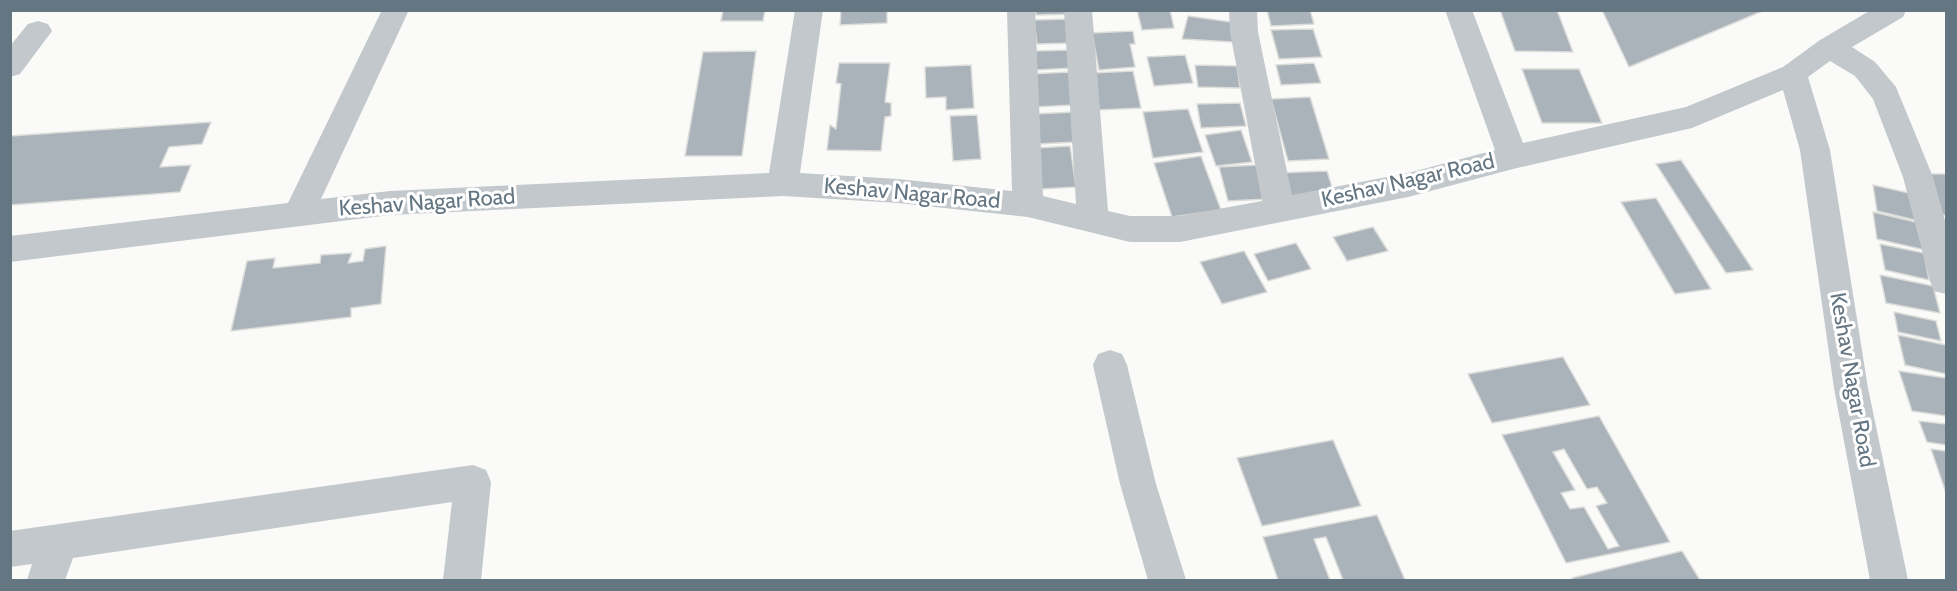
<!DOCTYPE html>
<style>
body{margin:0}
#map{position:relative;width:1957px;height:591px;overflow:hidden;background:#fafaf8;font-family:Cabin,sans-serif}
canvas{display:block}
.frame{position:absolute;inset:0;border:12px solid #657683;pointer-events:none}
</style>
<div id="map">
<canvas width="1957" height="591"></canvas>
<div class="frame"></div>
</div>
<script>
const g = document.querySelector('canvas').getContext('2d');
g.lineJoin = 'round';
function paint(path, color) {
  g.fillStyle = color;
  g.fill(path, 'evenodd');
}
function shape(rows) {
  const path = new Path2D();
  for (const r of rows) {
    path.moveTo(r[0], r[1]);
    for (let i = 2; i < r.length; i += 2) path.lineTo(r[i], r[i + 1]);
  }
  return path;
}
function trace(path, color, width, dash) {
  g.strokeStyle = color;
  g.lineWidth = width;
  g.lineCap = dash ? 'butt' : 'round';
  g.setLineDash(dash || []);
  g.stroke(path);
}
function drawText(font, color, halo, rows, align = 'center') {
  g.font = font + ' Cabin,sans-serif';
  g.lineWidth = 6;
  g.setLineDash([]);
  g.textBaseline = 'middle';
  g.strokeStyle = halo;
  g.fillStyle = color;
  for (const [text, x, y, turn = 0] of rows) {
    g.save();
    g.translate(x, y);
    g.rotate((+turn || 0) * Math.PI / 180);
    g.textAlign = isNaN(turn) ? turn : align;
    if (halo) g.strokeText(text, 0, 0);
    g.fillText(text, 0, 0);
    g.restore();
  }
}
const building = shape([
 [723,10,765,10,763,21,721,21,723,10],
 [841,10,887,10,887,23,840,25,841,10],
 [1035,10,1077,10,1077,14,1036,15,1035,10],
 [1137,10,1170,10,1174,28,1142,30,1137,10],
 [1267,10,1310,10,1314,24,1271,26,1267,10],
 [1500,10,1557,10,1573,52,1515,51,1500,10],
 [1602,10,1765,10,1629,67,1602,10],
 [1188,16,1231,22,1233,42,1182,39,1188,16],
 [1070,19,1074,43,1037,44,1034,20,1070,19],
 [1313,29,1322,57,1279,59,1271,30,1313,29],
 [1133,31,1135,44,1130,44,1135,67,1099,70,1092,33,1133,31],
 [1071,50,1074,68,1035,70,1033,51,1071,50],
 [756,51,742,156,685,156,703,52,756,51],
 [1185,55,1193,83,1154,86,1147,57,1185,55],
 [839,63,890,63,885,102,891,103,891,116,885,117,881,151,827,150,830,125,836,129,841,84,836,83,839,63],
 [1314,63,1321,83,1281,85,1276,65,1314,63],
 [971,65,974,108,946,110,946,97,926,98,925,67,971,65],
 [1195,65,1237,66,1240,88,1198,87,1195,65],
 [1522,69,1579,69,1602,123,1542,123,1522,69],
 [1133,71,1141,108,1098,110,1092,73,1133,71],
 [1069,72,1074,105,1033,107,1030,74,1069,72],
 [1310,97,1329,159,1288,161,1271,99,1310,97],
 [1240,103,1246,126,1201,128,1197,104,1240,103],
 [1188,109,1203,152,1153,158,1143,112,1188,109],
 [1073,112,1077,142,1037,144,1034,114,1073,112],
 [977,115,981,159,953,161,950,116,977,115],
 [211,122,202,144,169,147,160,167,191,165,180,192,10,205,10,136,211,122],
 [1241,130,1252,162,1216,166,1205,135,1241,130],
 [1070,146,1076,187,1041,189,1036,148,1070,146],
 [1201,156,1221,210,1172,217,1154,163,1201,156],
 [1681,160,1753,270,1726,273,1656,164,1681,160],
 [1258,165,1267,199,1228,201,1219,167,1258,165],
 [1327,171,1335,197,1285,200,1278,173,1327,171],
 [1919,174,1946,174,1946,215,1943,215,1919,174],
 [1873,185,1918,195,1923,222,1877,211,1873,185],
 [1656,198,1711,289,1675,294,1621,202,1656,198],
 [1873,212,1924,224,1929,251,1877,239,1873,212],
 [1373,227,1388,251,1347,261,1333,237,1373,227],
 [1296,243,1311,269,1268,281,1254,254,1296,243],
 [1880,244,1924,253,1929,280,1885,270,1880,244],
 [386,246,381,304,351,308,351,317,231,331,247,261,275,258,273,268,320,263,321,255,352,253,348,263,363,261,365,249,386,246],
 [1244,251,1267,292,1222,304,1200,262,1244,251],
 [1880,275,1933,286,1940,313,1886,303,1880,275],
 [1894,312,1936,321,1941,341,1898,332,1894,312],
 [1898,335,1946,345,1946,374,1905,365,1898,335],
 [1563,357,1590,405,1492,423,1468,374,1563,357],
 [1899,371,1946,378,1946,416,1912,411,1899,371],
 [1599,416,1670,542,1566,563,1502,435,1599,416],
 [1564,449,1587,489,1597,487,1607,503,1596,506,1619,546,1608,549,1584,507,1570,509,1561,493,1575,490,1553,452,1564,449],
 [1919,421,1946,424,1946,445,1927,442,1919,421],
 [1333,440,1361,506,1262,526,1237,458,1333,440],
 [1931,449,1946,451,1946,493,1931,449],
 [1377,515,1405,580,1343,580,1326,537,1314,539,1330,580,1278,580,1263,537,1377,515],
 [1682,551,1700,580,1573,580,1572,578,1682,551]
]);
const minor = shape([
 [382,10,409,10,321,199,390,191,769,173,795,10,823,10,800,173,898,179,1012,191,1007,10,1035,10,1043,196,1076,204,1064,10,1092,10,1108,211,1130,216,1180,216,1262,201,1230,32,1229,10,1257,10,1258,32,1292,195,1408,173,1495,150,1445,10,1472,10,1523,143,1686,107,1783,67,1820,40,1871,10,1906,10,1903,17,1852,47,1875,62,1896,87,1933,177,1946,224,1946,294,1934,291,1930,281,1903,177,1873,99,1855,76,1830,61,1808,77,1830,150,1868,388,1908,580,1870,580,1834,388,1800,150,1783,90,1692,128,1513,169,1408,197,1180,242,1130,242,1028,217,898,203,783,196,390,215,10,262,10,236,288,203,382,10],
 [38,21,48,24,52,31,20,74,10,77,10,46,28,24,38,21],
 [1110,350,1122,354,1127,365,1156,484,1186,580,1148,580,1120,484,1093,365,1098,354,1110,350],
 [473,465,486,470,491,482,481,580,443,580,452,502,73,558,65,580,27,580,32,564,10,567,10,531,473,465]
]);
const streetNames = [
 ["Keshav Nagar Road",1408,181,-13],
 ["Keshav Nagar Road",912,194,5],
 ["Keshav Nagar Road",427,203,-4],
 ["Keshav Nagar Road",1852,380,80]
];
paint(building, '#aab3b9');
trace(building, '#dcdcda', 1.5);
paint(minor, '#c3c8cc');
drawText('22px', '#657683', '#fff', streetNames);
</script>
